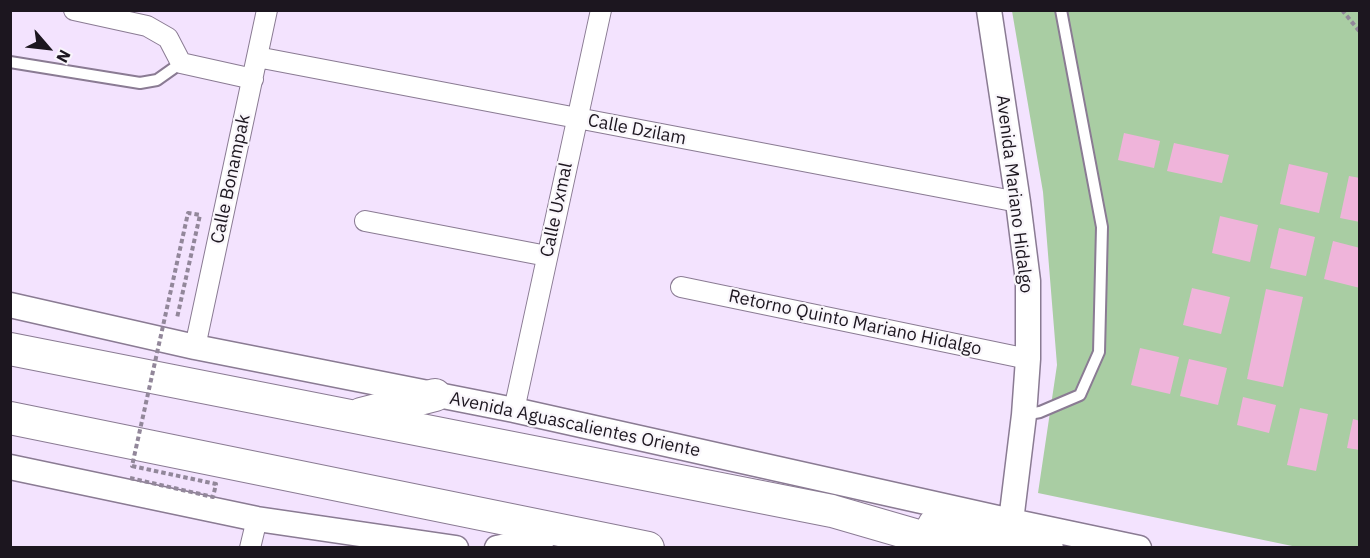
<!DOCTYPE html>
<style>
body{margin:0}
#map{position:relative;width:1370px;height:558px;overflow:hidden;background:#f3e3fe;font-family:"IBM Plex Sans",sans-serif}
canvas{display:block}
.frame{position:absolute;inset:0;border:12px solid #1c161f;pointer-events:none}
.north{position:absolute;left:18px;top:18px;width:60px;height:60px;-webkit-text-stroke:4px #f9f6fb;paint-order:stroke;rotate:118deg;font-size:16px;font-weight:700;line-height:24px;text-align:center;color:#1c161f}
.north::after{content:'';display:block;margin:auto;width:21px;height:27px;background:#1c161f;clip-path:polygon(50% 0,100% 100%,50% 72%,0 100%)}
</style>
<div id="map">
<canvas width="1370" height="558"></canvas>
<div class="frame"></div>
<div class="north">N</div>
</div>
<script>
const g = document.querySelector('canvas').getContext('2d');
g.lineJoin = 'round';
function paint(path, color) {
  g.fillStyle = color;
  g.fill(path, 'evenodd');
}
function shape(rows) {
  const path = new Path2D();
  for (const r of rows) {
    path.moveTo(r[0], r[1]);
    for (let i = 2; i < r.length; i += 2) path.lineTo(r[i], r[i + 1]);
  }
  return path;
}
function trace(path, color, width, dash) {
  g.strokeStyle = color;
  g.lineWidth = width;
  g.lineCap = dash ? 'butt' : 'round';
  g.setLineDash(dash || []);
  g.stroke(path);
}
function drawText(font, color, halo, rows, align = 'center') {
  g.font = font + ' "IBM Plex Sans",sans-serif';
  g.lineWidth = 4.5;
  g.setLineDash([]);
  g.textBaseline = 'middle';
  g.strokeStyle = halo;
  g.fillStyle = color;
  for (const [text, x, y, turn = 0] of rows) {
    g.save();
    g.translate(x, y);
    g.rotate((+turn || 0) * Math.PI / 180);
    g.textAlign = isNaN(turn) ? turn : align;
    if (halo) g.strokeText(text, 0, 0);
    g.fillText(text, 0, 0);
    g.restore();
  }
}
const green = shape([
 [1012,11,1359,11,1359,547,1297,547,1038,493,1057,365,1043,192]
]);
const building = shape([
 [1124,133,1160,141,1154,168,1118,160],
 [1174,143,1229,155,1222,183,1167,171],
 [1289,164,1328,173,1319,213,1280,204],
 [1349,176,1360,178,1360,222,1340,218],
 [1220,216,1258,225,1250,262,1212,253],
 [1279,228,1315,237,1306,276,1270,268],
 [1333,241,1360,248,1360,288,1324,279],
 [1192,288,1230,297,1221,334,1183,325],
 [1266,289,1303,297,1283,387,1247,379],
 [1140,348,1179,357,1170,394,1131,385],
 [1189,359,1227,368,1218,405,1180,396],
 [1243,397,1276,405,1269,433,1237,425],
 [1300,408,1328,414,1316,471,1287,465],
 [1353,419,1360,421,1360,450,1347,448]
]);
const path = shape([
 [1342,10,1360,32]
]);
const service = shape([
 [10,62,140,83,157,80,181,63],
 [1024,415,1040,412,1080,395,1099,352,1102,227,1061,10]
]);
const minor = shape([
 [74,10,147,26,168,38,181,63,253,79],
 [257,57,1018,202],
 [365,221,547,256],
 [681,287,1028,359],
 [195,347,267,10],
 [514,410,601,10],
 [250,548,257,519]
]);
const tertiary = shape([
 [989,10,1018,202,1028,281,1028,359,1024,415,1011,521],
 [10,305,195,347,514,410,1011,521,1139,548],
 [10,467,257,519,456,548],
 [497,548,543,538,555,529]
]);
const primary = shape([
 [10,349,832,511,960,548],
 [361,414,435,395],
 [10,418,648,548],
 [934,525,1047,548]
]);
const pathBridge = shape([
 [130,478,213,497,216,484,132,466,188,213,200,215,177,318]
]);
const streetNames = [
 ["Calle Dzilam",637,130,11],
 ["Calle Bonampak",231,179,-78],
 ["Avenida Mariano Hidalgo",1014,194,83],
 ["Calle Uxmal",557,210,-78],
 ["Retorno Quinto Mariano Hidalgo",855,323,12],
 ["Avenida Aguascalientes Oriente",575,425,12]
];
paint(green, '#a9cda3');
paint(building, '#efb4da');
trace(service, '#8a7b93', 14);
trace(minor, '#8a7b93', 22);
trace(tertiary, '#8a7b93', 27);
trace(primary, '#8a7b93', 34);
trace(path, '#92879a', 4, [4.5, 3]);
trace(service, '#fff', 10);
trace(minor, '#fff', 20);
trace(tertiary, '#fff', 24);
trace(primary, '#fff', 32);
trace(pathBridge, '#92879a', 4, [4.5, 3]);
drawText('18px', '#1c161f', '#f9f6fb', streetNames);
</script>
